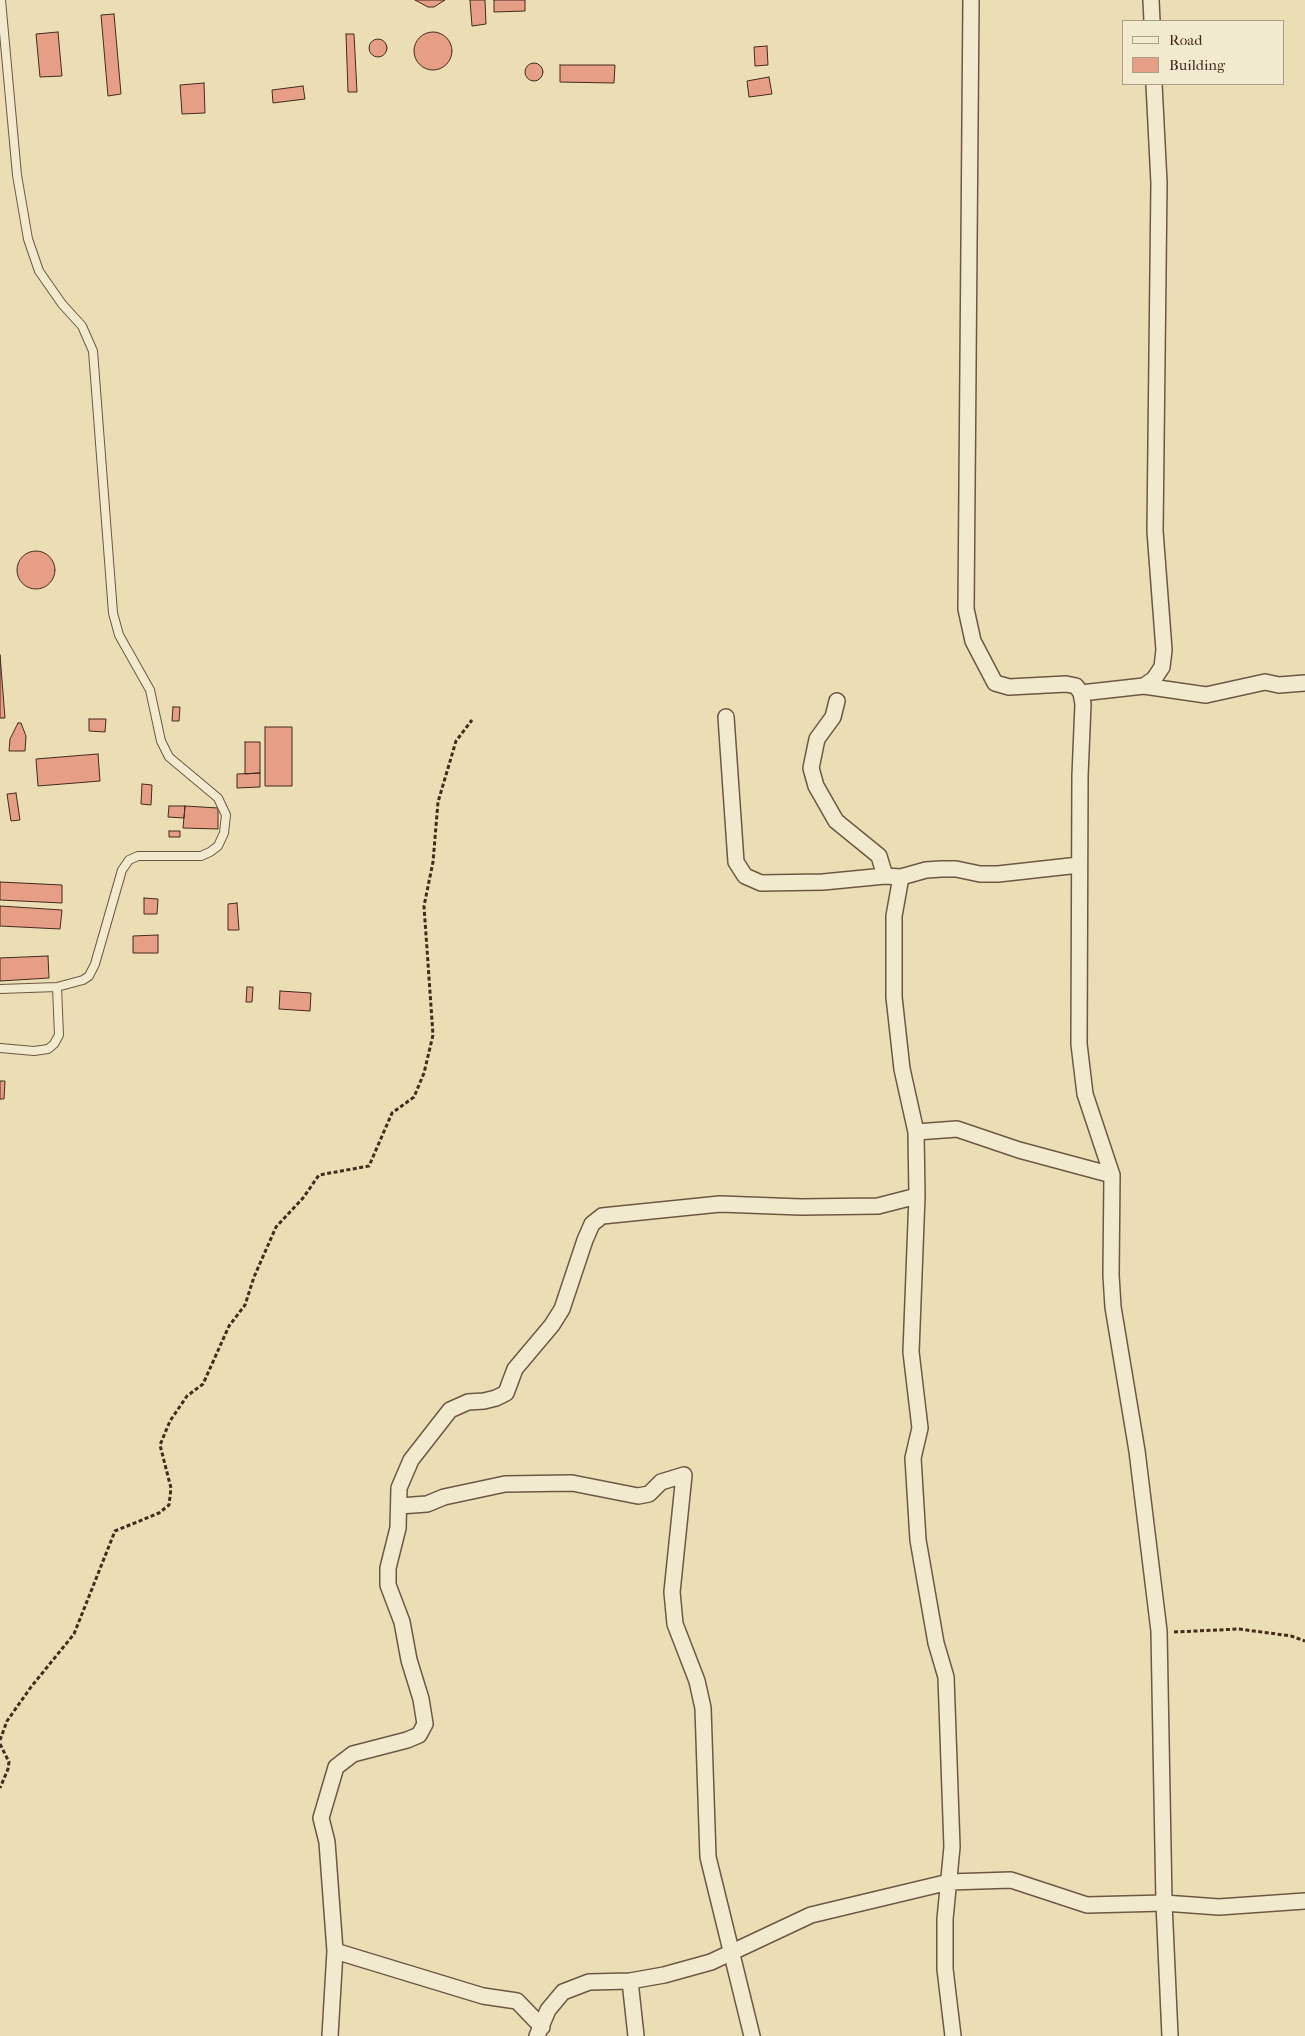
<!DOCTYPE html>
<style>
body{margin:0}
#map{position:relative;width:1305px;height:2036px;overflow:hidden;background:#ebdeb4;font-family:"IM FELL French Canon",serif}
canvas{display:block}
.legend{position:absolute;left:1122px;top:20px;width:162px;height:65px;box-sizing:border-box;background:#f2eace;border:1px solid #ac9e88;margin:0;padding:6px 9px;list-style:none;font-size:15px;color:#442b1e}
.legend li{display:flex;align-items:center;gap:10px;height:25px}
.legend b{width:25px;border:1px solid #ac9e88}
</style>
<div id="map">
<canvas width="1305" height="2036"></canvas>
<ul class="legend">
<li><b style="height:6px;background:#f2eace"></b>Road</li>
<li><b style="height:14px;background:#e69e87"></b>Building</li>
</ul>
</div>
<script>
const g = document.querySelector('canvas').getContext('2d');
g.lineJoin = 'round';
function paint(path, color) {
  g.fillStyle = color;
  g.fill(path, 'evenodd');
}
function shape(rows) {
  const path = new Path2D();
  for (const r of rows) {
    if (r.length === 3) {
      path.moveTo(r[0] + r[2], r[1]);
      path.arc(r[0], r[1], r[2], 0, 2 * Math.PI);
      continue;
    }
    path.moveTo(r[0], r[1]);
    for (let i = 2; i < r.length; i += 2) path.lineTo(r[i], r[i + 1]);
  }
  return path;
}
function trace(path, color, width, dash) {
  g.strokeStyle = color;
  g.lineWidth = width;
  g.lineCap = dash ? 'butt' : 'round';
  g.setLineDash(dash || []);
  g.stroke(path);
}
const building = shape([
 [415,0,445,0,434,7,428,7,415,0],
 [470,0,485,0,486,24,472,26,470,0],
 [494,0,525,0,525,11,494,12,494,0],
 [114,14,121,94,108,96,101,15,114,14],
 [58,32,62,76,40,77,36,34,58,32],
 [433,51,19],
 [346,34,354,34,357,92,348,92,346,34],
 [378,48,9],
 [767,46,768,65,755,66,754,47,767,46],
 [534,72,9],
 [560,65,615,65,614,83,560,82,560,65],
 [769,77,772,94,749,97,747,81,769,77],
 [204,83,205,113,182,114,180,85,204,83],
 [303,86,305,99,273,103,272,90,303,86],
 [36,570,19],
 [0,655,5,718,0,718,0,655],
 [173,707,180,707,179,721,172,721,173,707],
 [89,719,106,719,105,732,89,731,89,719],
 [18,723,21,723,26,736,25,751,9,751,10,739,18,723],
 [265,727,292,727,292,786,265,786,265,727],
 [245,742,260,742,260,773,245,774,245,742],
 [98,754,100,781,38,786,36,759,98,754],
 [260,773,260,787,237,788,237,774,260,773],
 [142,784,152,785,151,805,141,804,142,784],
 [16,793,20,820,11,821,7,794,16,793],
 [169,806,185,806,184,818,168,817,169,806],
 [185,806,218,808,218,829,183,828,185,806],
 [169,831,180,831,180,837,169,837,169,831],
 [0,882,62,885,62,903,0,900,0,882],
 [144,898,158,899,157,914,144,914,144,898],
 [237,903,239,930,228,930,228,904,237,903],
 [0,906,62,910,60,929,0,926,0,906],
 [158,935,158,953,133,953,133,936,158,935],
 [48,956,49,978,0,981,0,958,48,956],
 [247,987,253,987,252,1002,246,1002,247,987],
 [280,991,311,993,310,1011,279,1009,280,991],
 [0,1081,5,1081,4,1099,0,1099,0,1081]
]);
const path = shape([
 [1174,1632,1239,1629,1291,1636,1305,1641],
 [0,1740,7,1721,31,1687,74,1634,115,1531,159,1513,169,1505,171,1488,160,1445,170,1421,187,1396,203,1384,229,1326,245,1305,254,1277,276,1227,303,1198,319,1175,369,1166,392,1113,414,1097,424,1073,433,1035,424,906,433,862,438,802,456,741,472,720],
 [0,1744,9,1762,8,1769,0,1788]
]);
const lane = shape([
 [0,989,57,987,83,980,89,976,95,964,122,870,129,860,138,856,201,856,210,852,218,846,224,833,226,815,218,798,169,757,161,741,150,690,119,635,113,613,93,351,82,326,62,304,39,271,28,239,17,175,1,0],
 [0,1048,34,1051,48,1049,54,1044,59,1035,57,987]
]);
const street = shape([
 [971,0,966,609,973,641,995,683,1009,687,1066,684,1076,686,1081,693,1083,704,1080,776,1079,1044,1085,1094,1112,1175,1111,1275,1113,1307,1137,1451,1159,1631,1164,1903,1170,2036],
 [1151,0,1152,21],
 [1144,686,1206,695,1265,682,1279,685,1305,683],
 [1081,693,1144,686,1154,679,1162,667,1164,650,1155,531,1159,183,1154,84],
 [837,701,833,717,817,739,811,768,816,786,836,821,879,856,885,876],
 [726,717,736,862,745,876,761,883,823,882,885,876,901,877,926,870,941,869,956,869,980,874,998,874,1079,865],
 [901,877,894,916,894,997,902,1069,916,1132,917,1196,911,1352,920,1428,913,1458,918,1540,936,1643,946,1677,952,1847,945,1919,945,1969,953,2036],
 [916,1132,957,1129,1019,1150,1112,1175],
 [399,1506,427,1504,444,1497,505,1484,572,1483,638,1496,649,1494,661,1482,684,1475,672,1592,675,1624,697,1681,703,1708,708,1857,752,2036],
 [335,1951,483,1996,517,2001,542,2027],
 [630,1981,636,2036],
 [330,2036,335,1951,327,1842,321,1818,336,1767,353,1754,407,1740,419,1735,425,1724,421,1699,409,1660,402,1622,388,1585,388,1568,398,1528,399,1488,411,1460,450,1410,468,1402,484,1401,496,1398,506,1393,515,1369,552,1325,562,1309,585,1240,592,1224,602,1216,720,1204,801,1207,878,1206,917,1196],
 [537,2036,548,2010,563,1992,589,1982,630,1981,664,1975,711,1962,811,1915,949,1882,1011,1880,1087,1905,1164,1903,1219,1907,1305,1901]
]);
paint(building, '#e69e87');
trace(building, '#442b1e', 1);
trace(lane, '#6e5844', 10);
trace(street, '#6e5844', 18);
trace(path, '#442b1e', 3, [4, 2.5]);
trace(lane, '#f2eace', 8);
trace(street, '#f2eace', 15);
</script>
